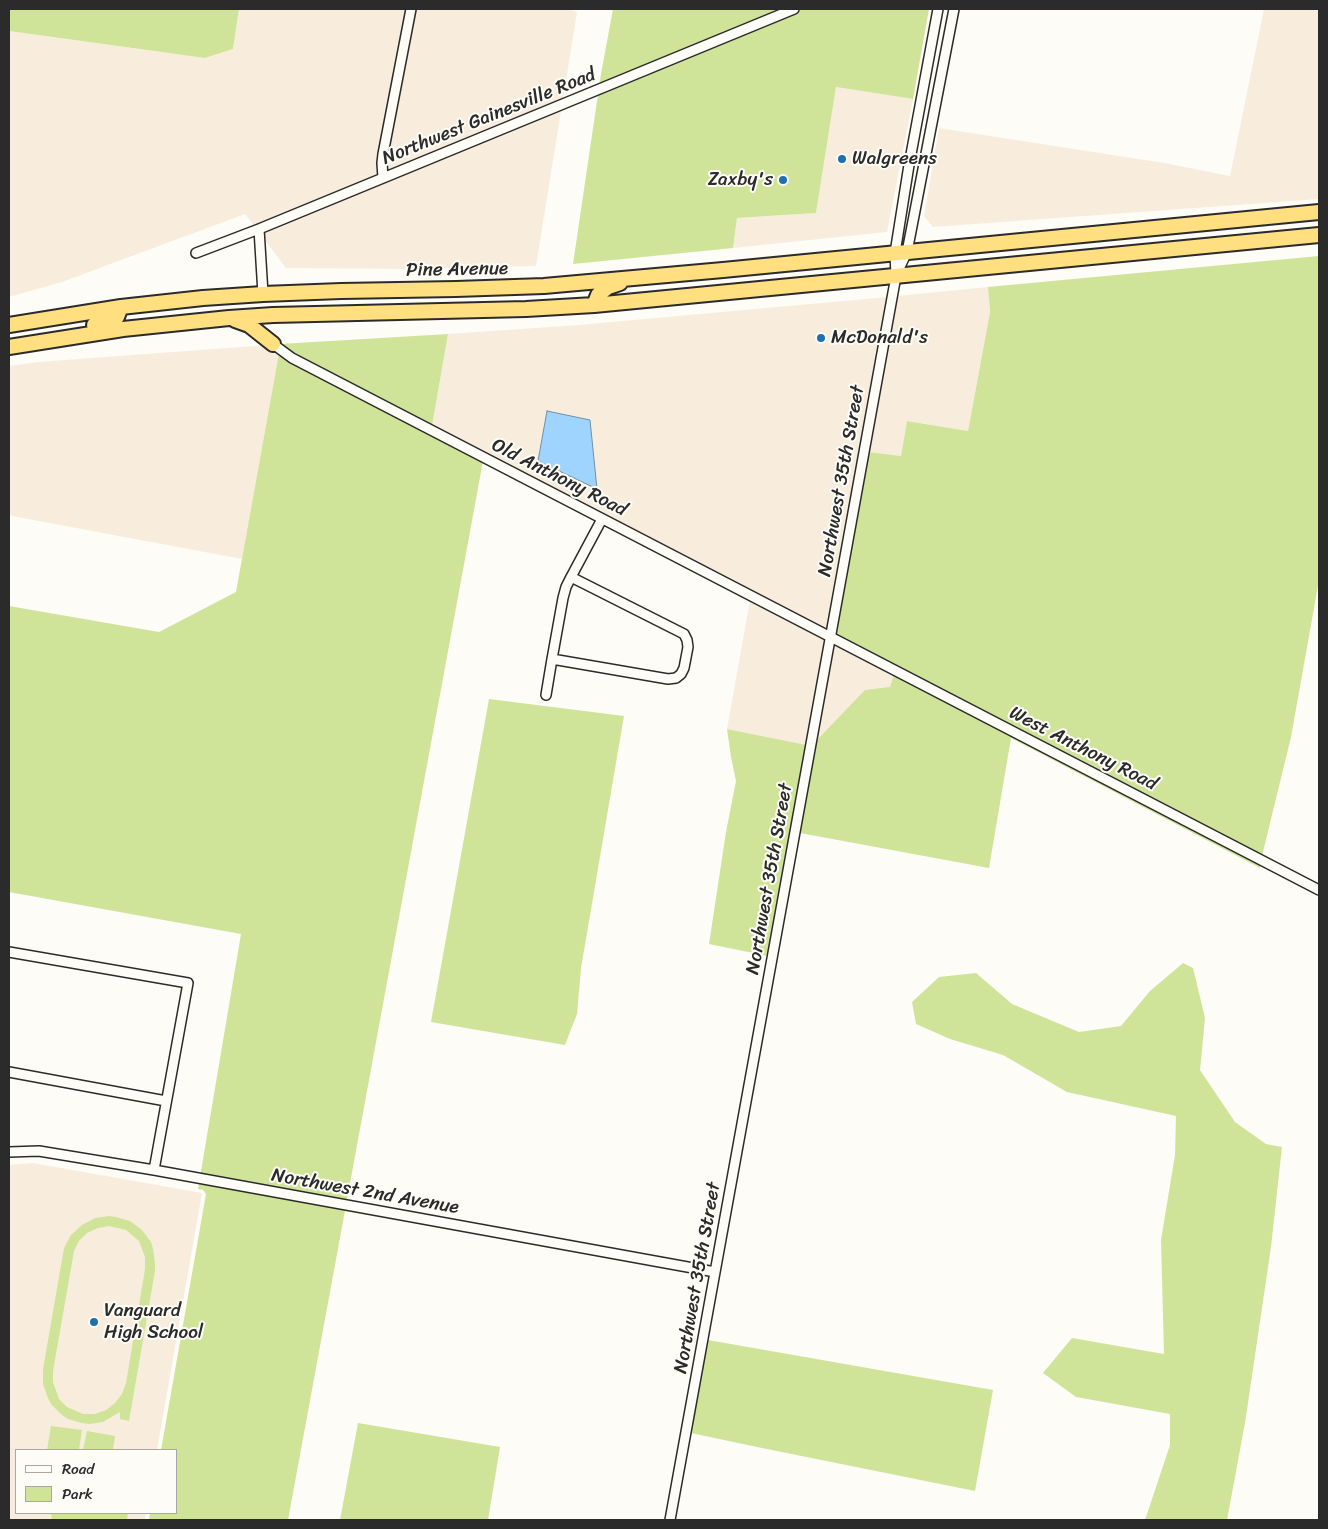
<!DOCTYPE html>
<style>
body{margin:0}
#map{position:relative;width:1328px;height:1529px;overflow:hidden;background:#fdfcf7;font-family:Sriracha,sans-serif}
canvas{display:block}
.frame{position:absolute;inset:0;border:10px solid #2b2b2b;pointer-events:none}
.legend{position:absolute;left:15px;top:1449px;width:162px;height:65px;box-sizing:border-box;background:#fdfcf7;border:1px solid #a9a8a5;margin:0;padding:6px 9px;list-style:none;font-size:15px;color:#2b2b2b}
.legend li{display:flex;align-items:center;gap:10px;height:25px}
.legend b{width:25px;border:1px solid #a9a8a5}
</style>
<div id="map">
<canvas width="1328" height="1529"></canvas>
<div class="frame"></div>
<ul class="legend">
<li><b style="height:6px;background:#fdfcf7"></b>Road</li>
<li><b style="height:14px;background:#cfe499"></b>Park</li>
</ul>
</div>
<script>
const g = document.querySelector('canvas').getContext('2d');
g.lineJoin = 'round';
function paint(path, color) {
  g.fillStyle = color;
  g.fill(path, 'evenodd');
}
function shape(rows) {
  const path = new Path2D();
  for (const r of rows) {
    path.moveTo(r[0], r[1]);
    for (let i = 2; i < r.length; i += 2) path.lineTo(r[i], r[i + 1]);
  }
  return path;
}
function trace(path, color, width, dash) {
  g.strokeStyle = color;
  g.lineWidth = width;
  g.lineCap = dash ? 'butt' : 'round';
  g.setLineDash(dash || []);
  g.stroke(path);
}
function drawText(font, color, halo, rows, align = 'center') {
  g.font = font + ' Sriracha,sans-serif';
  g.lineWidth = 4;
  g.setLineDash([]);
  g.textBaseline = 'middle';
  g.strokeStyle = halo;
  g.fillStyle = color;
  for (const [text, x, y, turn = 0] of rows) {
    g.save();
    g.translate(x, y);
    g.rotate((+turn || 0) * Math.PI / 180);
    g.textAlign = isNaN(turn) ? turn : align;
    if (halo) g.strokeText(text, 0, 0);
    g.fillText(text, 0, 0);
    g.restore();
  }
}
const built = shape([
 [239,9,568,9,577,12,536,266,405,269,286,268,245,214,62,282,9,297,9,31,205,58,233,49],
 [1264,9,1319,9,1319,199,933,227,924,216,939,128,1164,163,1230,176],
 [836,87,913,99,887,232,733,248,737,218,816,213],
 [988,287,990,312,968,431,907,421,901,456,869,452,897,296],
 [888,297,827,631,432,426,448,334,579,325],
 [268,345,279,353,242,559,12,516,9,514,9,366,38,362],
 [750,600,826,639,807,745,727,729],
 [834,644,894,674,890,687,817,740],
 [33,1163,202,1193,157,1450,16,1450,16,1513,146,1513,145,1520,9,1520,9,1165]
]);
const green = shape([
 [9,9,239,9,233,49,205,58,9,31],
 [613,9,929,9,913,99,836,87,816,213,737,218,733,248,573,264,601,74],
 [1319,256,1319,580,1291,737,1262,856,836,635,869,452,901,456,907,421,968,431,990,312,988,287],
 [448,334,432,426,295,354,280,344],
 [279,353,483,461,288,1520,149,1520,150,1513,176,1513,176,1450,161,1450,206,1194,203,1190,198,1189,241,934,9,892,9,606,159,632,236,592],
 [894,674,1260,864,1260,868,1011,738,989,868,800,833,817,740,865,690,890,687],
 [489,699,624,716,581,968,577,1014,565,1045,431,1022],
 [727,729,807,745,768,956,709,944,726,832,736,781,731,757],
 [1183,963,1193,968,1205,1018,1200,1070,1235,1122,1266,1144,1282,1147,1271,1247,1245,1423,1227,1520,1145,1520,1170,1445,1170,1414,1076,1397,1043,1373,1072,1338,1164,1354,1161,1240,1175,1155,1176,1116,1067,1092,1003,1055,950,1039,916,1024,912,1002,939,977,976,973,1012,1004,1079,1032,1121,1026,1150,991],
 [109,1216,116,1217,130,1221,142,1230,151,1242,153,1249,155,1263,155,1271,129,1421,120,1419,120,1412,103,1422,89,1424,82,1423,68,1419,62,1415,51,1404,48,1398,43,1384,43,1369,64,1248,71,1235,82,1225,95,1218],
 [109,1226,126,1230,139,1241,145,1257,145,1269,126,1383,122,1394,115,1403,106,1410,95,1414,83,1414,67,1407,59,1399,53,1382,53,1371,74,1251,79,1241,87,1233,98,1228],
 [708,1340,993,1390,975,1491,757,1447,691,1433],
 [358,1423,500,1447,488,1520,340,1520],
 [51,1426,82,1430,79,1450,47,1450],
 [87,1431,115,1436,113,1450,83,1450],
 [51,1513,128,1513,127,1520,52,1520]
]);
const water = shape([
 [547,411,590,420,597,489,538,461,547,411]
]);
const minor = shape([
 [383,178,382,163,383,154,411,9],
 [259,229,263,294],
 [196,253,259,229,794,9],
 [897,273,907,252,954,9],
 [273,344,292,358,1319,890],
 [571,577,684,634,687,640,688,647,684,668,681,674,676,678,668,679,552,659,563,598,566,587,571,577,602,519],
 [546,695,552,659],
 [9,952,188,983,154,1170],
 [9,1072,166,1101],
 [9,1152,39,1151,154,1170,715,1272],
 [670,1520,896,276,895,253,909,165,938,9]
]);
const highway = shape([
 [594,305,598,295,608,287,620,283],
 [235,320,249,325,273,344],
 [9,325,121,307,203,298,263,294,341,291,456,289,544,286,723,270,1319,212],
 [94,325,109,323,117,317,121,307],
 [9,347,123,329,229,318,273,315,526,309,594,305,1319,235]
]);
const markers = [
 [842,159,5,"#1f6fb2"],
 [783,180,5,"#1f6fb2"],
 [821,338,5,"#1f6fb2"],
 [94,1322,5,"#1f6fb2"]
];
const streetNames = [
 ["Northwest Gainesville Road",489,117,-22],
 ["Pine Avenue",457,270,-1],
 ["Old Anthony Road",559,478,27],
 ["Northwest 35th Street",842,481,-80],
 ["West Anthony Road",1083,749,27],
 ["Northwest 35th Street",770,879,-80],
 ["Northwest 2nd Avenue",365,1192,10],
 ["Northwest 35th Street",698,1278,-80]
];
const poiNames = [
 ["Walgreens",852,159],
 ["Zaxby's",773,180,"right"],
 ["McDonald's",831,338],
 ["Vanguard",104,1311],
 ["High School",104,1333]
];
paint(built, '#f8eddc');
paint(green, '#cfe499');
paint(water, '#9ed4fd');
trace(water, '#7090a9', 1);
trace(minor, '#2b2b2b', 12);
trace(highway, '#2b2b2b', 18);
trace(minor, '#fdfcf7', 9);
trace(highway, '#ffdf80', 14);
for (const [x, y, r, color] of markers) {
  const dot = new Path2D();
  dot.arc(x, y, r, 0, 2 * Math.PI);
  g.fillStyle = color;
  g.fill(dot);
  trace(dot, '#fdfcf7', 2);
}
drawText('19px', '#2b2b2b', '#fdfcf7', streetNames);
drawText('19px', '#2b2b2b', '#fdfcf7', poiNames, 'left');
</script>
